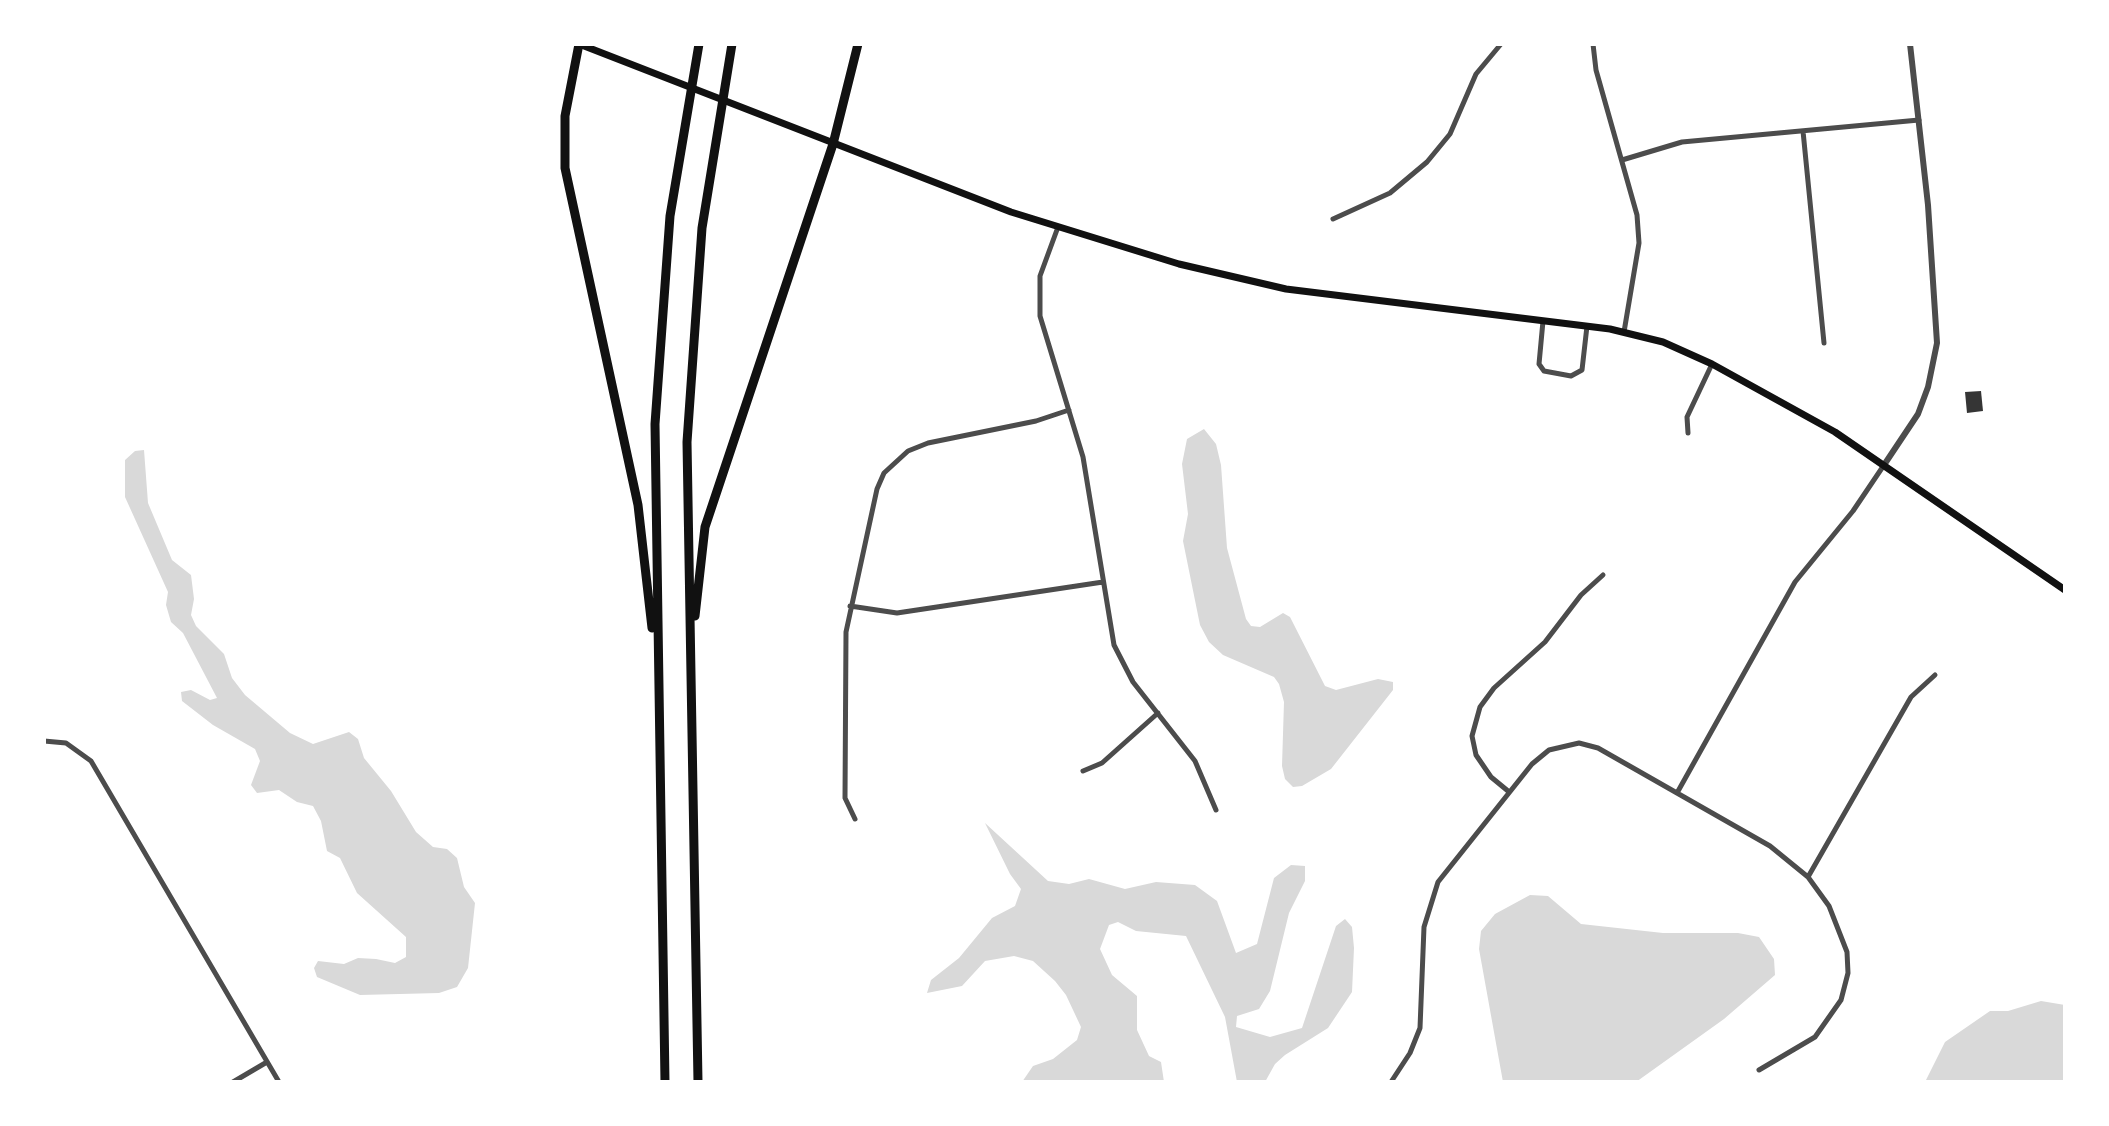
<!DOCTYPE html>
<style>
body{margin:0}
#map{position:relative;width:2109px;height:1126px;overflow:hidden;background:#fff;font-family:Barlow,sans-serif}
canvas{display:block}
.frame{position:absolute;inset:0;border:46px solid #fff;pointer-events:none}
</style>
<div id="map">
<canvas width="2109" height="1126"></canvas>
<div class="frame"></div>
</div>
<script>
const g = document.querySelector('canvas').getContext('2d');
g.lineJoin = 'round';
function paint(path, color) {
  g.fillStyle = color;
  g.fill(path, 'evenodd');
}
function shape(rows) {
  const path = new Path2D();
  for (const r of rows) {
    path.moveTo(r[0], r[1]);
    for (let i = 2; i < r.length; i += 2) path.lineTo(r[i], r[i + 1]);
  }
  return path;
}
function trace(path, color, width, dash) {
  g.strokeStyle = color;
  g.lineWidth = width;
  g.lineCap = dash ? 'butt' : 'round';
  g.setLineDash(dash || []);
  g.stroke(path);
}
const water = shape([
 [1204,429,1216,444,1221,465,1227,548,1246,619,1251,626,1260,627,1283,613,1290,617,1325,686,1336,690,1378,679,1393,682,1393,690,1331,769,1302,786,1293,787,1285,779,1282,766,1284,702,1279,684,1274,677,1223,655,1209,642,1200,625,1183,541,1188,514,1182,464,1187,439],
 [144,450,148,503,172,560,191,575,194,599,191,615,196,626,224,654,232,678,245,695,290,733,313,744,349,732,358,739,364,758,391,791,416,832,433,847,447,849,457,858,464,887,475,903,468,968,457,987,439,993,360,995,317,977,314,968,318,961,344,964,358,958,376,959,395,963,406,957,406,937,357,893,340,858,327,851,321,821,313,806,297,802,279,790,257,793,251,785,260,761,255,749,213,725,182,701,181,692,191,690,210,700,217,698,183,633,171,622,166,605,168,592,125,497,125,460,135,451],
 [985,823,1048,881,1069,884,1089,879,1125,889,1156,882,1195,885,1217,901,1236,953,1257,944,1274,878,1291,865,1305,866,1305,881,1289,913,1270,991,1259,1009,1237,1016,1236,1027,1270,1037,1302,1028,1336,926,1345,919,1352,927,1354,948,1352,992,1328,1028,1285,1055,1275,1064,1265,1082,1237,1082,1225,1017,1186,936,1136,931,1118,922,1109,925,1100,949,1112,975,1137,996,1137,1030,1149,1056,1161,1062,1164,1082,1022,1082,1033,1066,1053,1059,1077,1040,1081,1027,1066,995,1055,981,1033,961,1014,956,985,961,962,986,927,993,931,980,959,958,992,918,1015,906,1021,889,1010,874],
 [1530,895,1548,896,1581,924,1663,933,1738,933,1759,937,1774,959,1775,975,1724,1019,1636,1082,1503,1082,1479,949,1481,931,1495,914],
 [2041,1001,2065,1005,2065,1082,1925,1082,1945,1042,1990,1011,2008,1011]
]);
const building = shape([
 [1981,391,1983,411,1967,413,1965,392]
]);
const minor = shape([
 [1593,44,1596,70,1637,215,1639,243,1624,332],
 [1803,131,1824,343],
 [1622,160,1682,142,1919,120],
 [1333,219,1390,193,1427,162,1450,134,1476,74,1501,44],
 [1058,227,1040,276,1040,316,1083,457,1114,645,1133,682,1195,761,1216,810],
 [1543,321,1539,364,1544,371,1571,376,1582,370,1587,326],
 [1688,433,1687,417,1712,364],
 [850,606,897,613,1103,582],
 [44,741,66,743,91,761,279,1082],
 [1083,771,1102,763,1158,713],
 [1508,791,1491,777,1476,755,1472,736,1480,707,1494,688,1545,642,1581,595,1603,575],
 [1677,793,1795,582,1853,511,1884,465],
 [855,819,845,798,846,632,877,489,884,473,908,451,928,443,1036,421,1069,410],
 [1808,877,1911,697,1935,675],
 [233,1082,267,1062],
 [1391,1082,1410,1053,1420,1028,1424,927,1438,882,1532,764,1549,750,1579,743,1598,748,1770,846,1808,877,1829,906,1847,952,1848,973,1841,1000,1815,1037,1759,1070]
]);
const tertiary = shape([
 [1884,465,1918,414,1928,387,1937,343,1928,205,1910,44]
]);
const secondary = shape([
 [579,44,1011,212,1179,264,1286,289,1610,329,1663,342,1712,364,1835,432,2065,590]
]);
const motorway = shape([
 [579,44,565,116,565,168,638,505,652,628],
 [695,616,705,527,833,144,858,44],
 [665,1082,655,424,670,216,699,44],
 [698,1082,687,442,702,228,732,44]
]);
paint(water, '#d9d9d9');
paint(building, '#353535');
trace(minor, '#4c4c4c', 5);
trace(tertiary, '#4c4c4c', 6);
trace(secondary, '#111', 7);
trace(motorway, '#111', 9);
</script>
